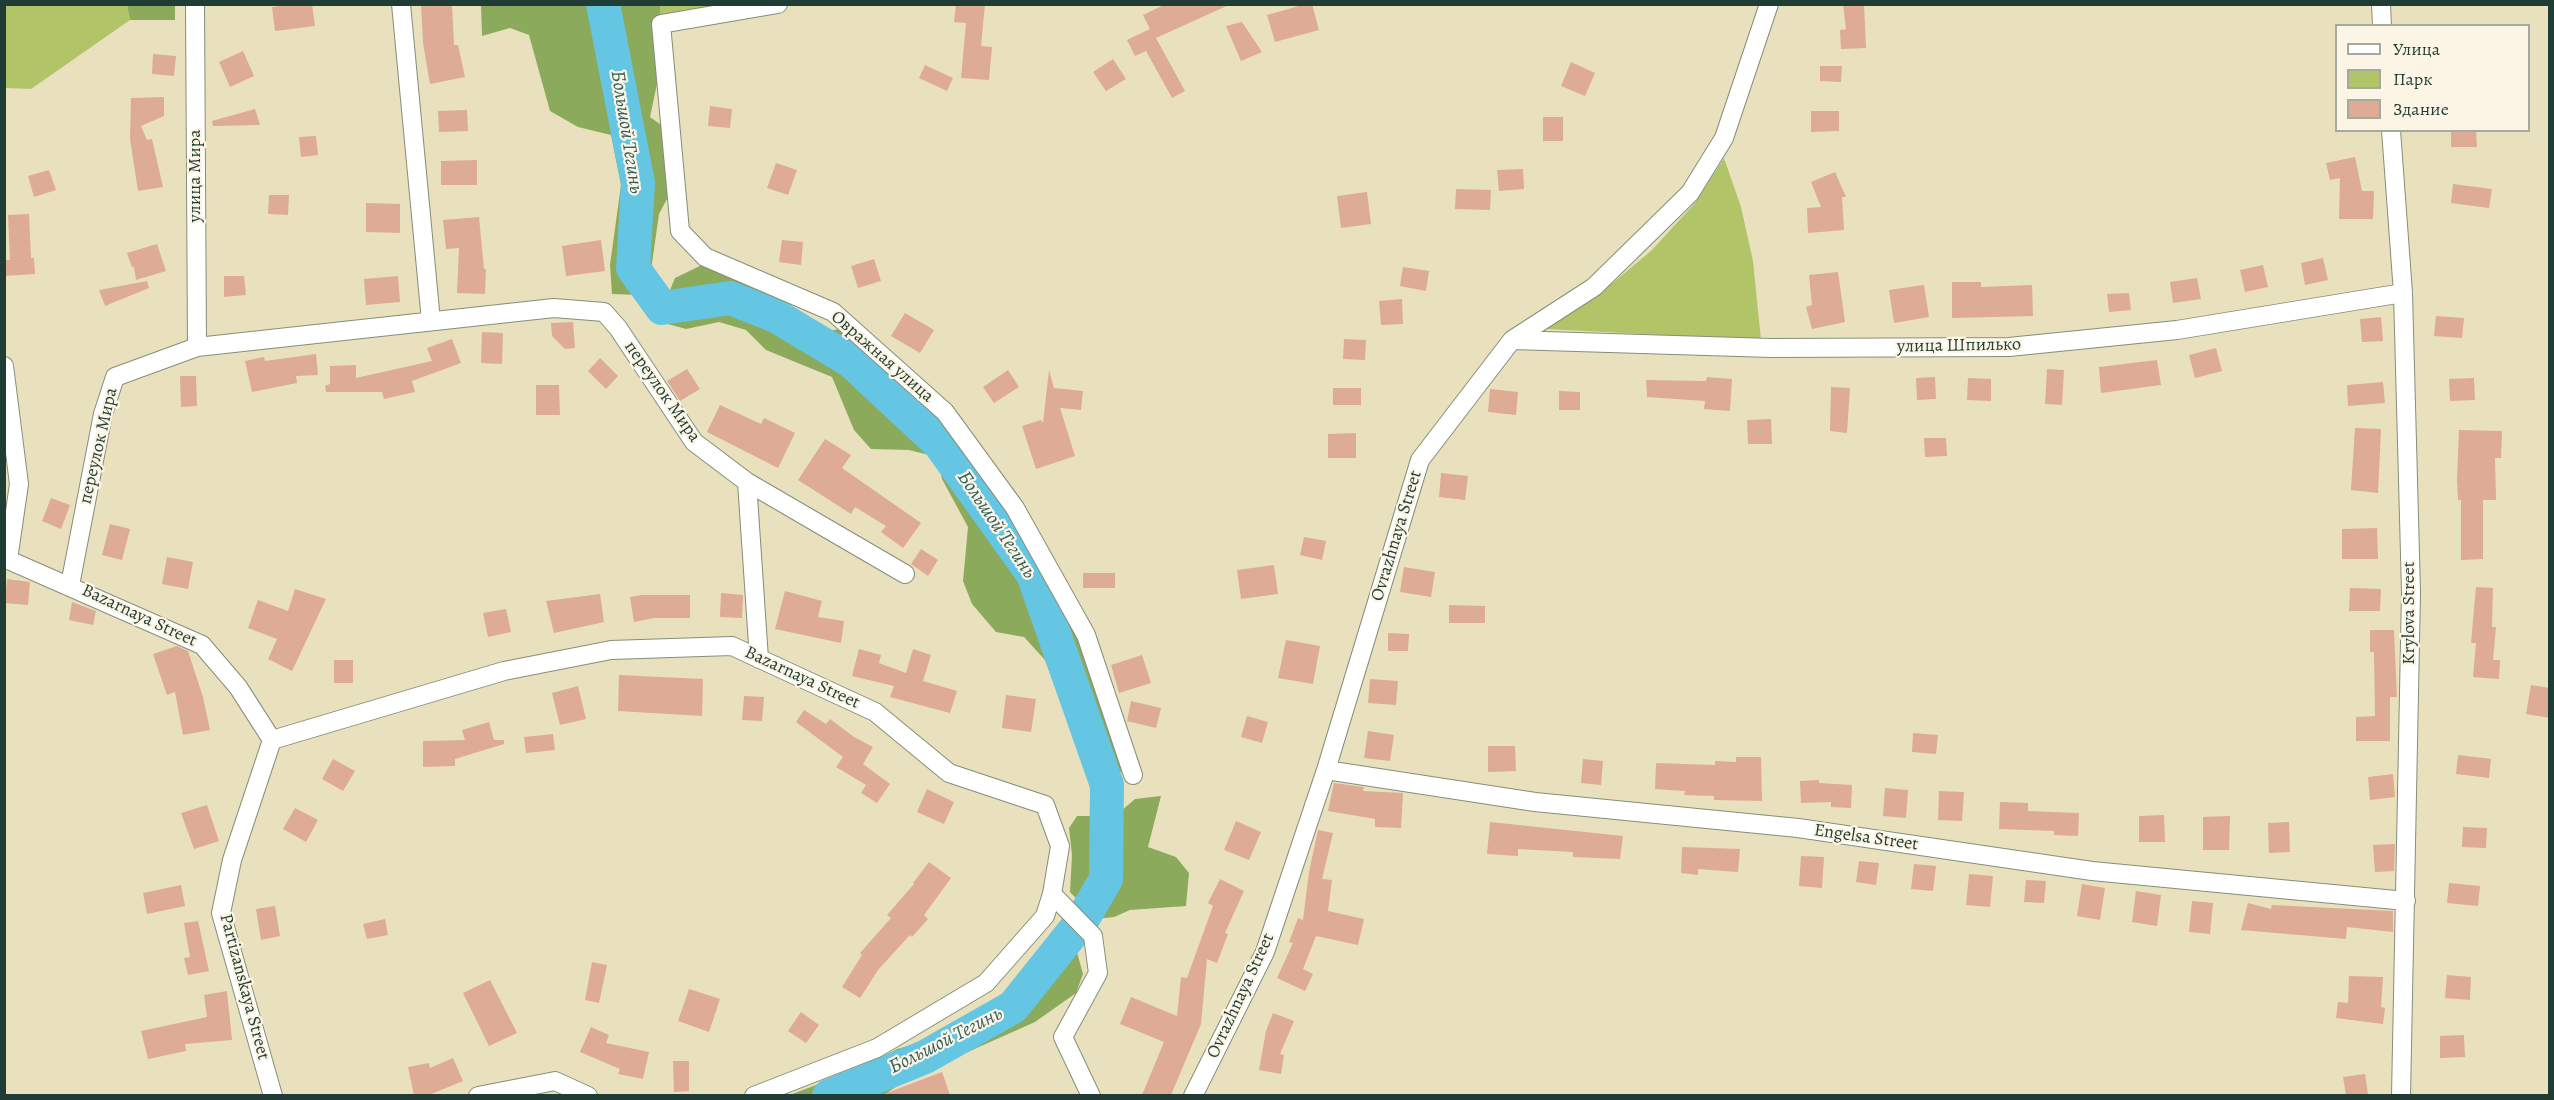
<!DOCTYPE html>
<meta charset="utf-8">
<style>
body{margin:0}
#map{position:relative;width:2554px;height:1100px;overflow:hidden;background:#e9e1be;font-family:Alegreya,serif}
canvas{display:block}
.frame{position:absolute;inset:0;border:6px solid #1f3d34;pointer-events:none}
.legend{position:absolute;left:2335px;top:24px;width:195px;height:108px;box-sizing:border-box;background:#fcf5e5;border:2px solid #a4ab9e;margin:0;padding:8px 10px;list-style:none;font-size:18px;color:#1f3d34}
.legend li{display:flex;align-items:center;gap:12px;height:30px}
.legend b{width:30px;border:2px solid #a4ab9e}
</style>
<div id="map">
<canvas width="2554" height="1100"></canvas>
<div class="frame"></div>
<ul class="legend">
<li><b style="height:8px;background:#fff"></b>Улица</li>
<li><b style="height:16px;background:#b1c468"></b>Парк</li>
<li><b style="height:16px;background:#deab94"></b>Здание</li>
</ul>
</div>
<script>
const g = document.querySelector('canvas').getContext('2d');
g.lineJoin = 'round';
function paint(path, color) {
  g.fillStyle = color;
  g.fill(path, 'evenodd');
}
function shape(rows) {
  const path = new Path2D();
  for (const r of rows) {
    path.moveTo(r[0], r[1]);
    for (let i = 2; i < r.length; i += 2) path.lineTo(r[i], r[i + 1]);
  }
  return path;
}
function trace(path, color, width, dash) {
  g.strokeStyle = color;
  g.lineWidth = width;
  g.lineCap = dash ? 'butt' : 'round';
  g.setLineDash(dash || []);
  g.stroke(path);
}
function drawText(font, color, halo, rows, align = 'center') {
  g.font = font + ' Alegreya,serif';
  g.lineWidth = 4.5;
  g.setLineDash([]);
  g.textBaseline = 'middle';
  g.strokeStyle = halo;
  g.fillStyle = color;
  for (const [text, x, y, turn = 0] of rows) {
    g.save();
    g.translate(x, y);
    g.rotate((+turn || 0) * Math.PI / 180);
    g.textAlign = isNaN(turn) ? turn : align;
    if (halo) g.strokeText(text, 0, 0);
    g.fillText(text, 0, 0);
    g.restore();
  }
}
const green = shape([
 [5,5,127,5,130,20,31,89,5,88],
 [660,5,737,5,661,24],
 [1724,158,1741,207,1753,261,1761,340,1545,329,1614,282,1652,250,1695,203]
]);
const forest = shape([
 [127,5,175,5,175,20,130,20],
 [481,5,660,5,661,24,657,84,650,117,671,132,676,182,659,214,651,270,639,295,612,294,610,265,621,185,611,135,578,127,550,111,529,35,510,28,482,36],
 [704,264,761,286,821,333,839,329,866,356,937,412,940,430,929,455,909,450,871,449,854,430,832,377,766,350,746,330,719,322,686,329,657,321,675,278],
 [939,463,970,468,983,478,1021,533,1084,643,1123,771,1109,775,1100,748,1076,744,1045,660,1024,637,996,632,972,604,963,581,968,527,942,479],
 [1161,796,1148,847,1176,857,1189,873,1186,906,1130,910,1114,917,1096,919,1070,892,1072,855,1069,828,1077,816,1092,816,1099,830,1135,799],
 [1075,945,1083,974,1076,993,1035,1022,907,1079,884,1095,787,1096,861,1068,897,1049,927,1041,1012,989,1037,959]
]);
const river = shape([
 [603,4,638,183,633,268,662,308,730,298,776,316,851,361,940,444,1033,574,1107,785,1106,879,1081,922,1013,1007,925,1057,829,1096]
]);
const building = shape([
 [297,4,312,4,315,26,275,31,272,7],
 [421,4,452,4,454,45,458,45,465,77,430,84,423,43],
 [956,4,985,4,981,46,992,47,989,80,961,78,966,23,954,22],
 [1166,4,1231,4,1156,38,1185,91,1172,98,1146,51,1135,56,1127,40,1150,29,1143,15],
 [1306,4,1312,4,1319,30,1275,42,1267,15],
 [1843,4,1864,4,1866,48,1841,49,1840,30,1846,29],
 [1242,22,1262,52,1241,61,1226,26],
 [243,51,254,76,230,87,219,62],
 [153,54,176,56,174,76,152,74],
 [1113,59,1126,79,1106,91,1093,72],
 [1571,62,1595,73,1585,96,1561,86],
 [925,65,953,78,947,91,919,78],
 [1820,66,1842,66,1841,82,1820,81],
 [164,97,164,116,141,126,147,140,152,139,163,187,138,191,130,139,131,98],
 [710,106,732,109,730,128,708,126],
 [255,109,260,125,213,126,212,121],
 [467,110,468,131,439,132,438,111],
 [1811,111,1839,111,1839,131,1811,132],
 [1543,117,1563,117,1563,141,1543,141],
 [2451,130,2476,130,2477,147,2451,147],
 [316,136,318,155,301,157,299,137],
 [2355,157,2362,191,2374,191,2373,219,2339,219,2340,178,2330,180,2326,163],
 [477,160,477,185,441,185,441,161],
 [776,163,797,170,788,195,767,188],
 [1523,169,1524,189,1499,191,1497,170],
 [49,170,56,190,34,197,28,176],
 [1835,172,1846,197,1842,197,1844,230,1808,233,1807,208,1821,207,1811,182],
 [2453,184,2492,189,2489,208,2451,203],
 [1456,189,1491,190,1490,210,1455,209],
 [1367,192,1371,224,1341,228,1337,196],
 [269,195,289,195,288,215,268,214],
 [366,203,400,204,400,233,366,232],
 [29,214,31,258,34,258,35,274,4,276,4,260,10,260,8,215],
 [479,217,484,269,486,269,485,294,457,293,459,248,446,249,443,220],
 [601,240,605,271,566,276,562,246],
 [782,240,803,242,801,265,779,262],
 [157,244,166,271,136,280,134,267,132,267,127,253],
 [2323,258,2328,280,2305,285,2301,263],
 [874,259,881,281,858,288,851,266],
 [2263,265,2268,287,2245,292,2240,270],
 [1403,267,1429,271,1426,291,1400,286],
 [1838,272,1845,322,1812,329,1806,307,1812,305,1809,275],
 [224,276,244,276,246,295,224,297],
 [398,276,400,302,366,305,364,279],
 [2197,278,2201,299,2173,303,2170,282],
 [147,281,149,288,105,306,99,290],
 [1952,282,1981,282,1981,287,2032,285,2033,316,1952,318],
 [1924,285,1929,317,1894,323,1889,290],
 [2129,293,2131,310,2109,312,2107,294],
 [1402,299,1403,324,1381,325,1379,301],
 [905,313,934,330,920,353,891,336],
 [2436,316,2464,318,2462,338,2434,336],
 [2381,317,2383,341,2362,342,2360,319],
 [573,322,575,348,565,349,552,336,551,323],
 [482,332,503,333,502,364,481,363],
 [452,339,461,363,412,381,415,392,384,399,382,392,326,392,325,386,330,384,330,366,356,365,356,378,432,361,427,348],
 [1344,339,1366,340,1365,360,1343,359],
 [2216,348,2222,371,2195,378,2189,355],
 [316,354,318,375,296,376,297,383,252,392,245,361,264,357,265,361],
 [600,358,618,376,606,389,588,371],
 [2157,360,2161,385,2101,393,2099,367],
 [687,369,700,389,680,401,667,381],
 [2047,369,2064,370,2062,405,2045,404],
 [1008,370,1019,387,994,403,983,387],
 [1049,370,1054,388,1083,391,1081,410,1060,408,1075,456,1036,469,1022,426,1041,420,1043,423],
 [180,376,196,376,197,406,181,407],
 [1707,377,1732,379,1730,411,1704,409,1705,401,1647,397,1646,380,1706,381],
 [1935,377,1936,399,1917,400,1916,378],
 [1968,378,1991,379,1991,401,1967,400],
 [2474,378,2475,400,2450,401,2449,379],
 [2383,382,2385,403,2348,406,2347,385],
 [536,385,559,385,560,415,536,415],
 [1831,387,1850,388,1847,433,1830,431],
 [1333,388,1361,388,1361,405,1333,405],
 [1490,389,1518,392,1516,415,1488,412],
 [1559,391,1580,392,1580,410,1559,410],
 [720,405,761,424,764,418,795,433,778,468,707,432],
 [1771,419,1772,444,1748,444,1747,420],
 [2355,428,2381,429,2378,493,2351,490],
 [2459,430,2502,431,2501,458,2495,458,2496,500,2483,500,2483,559,2461,560,2461,500,2458,500,2457,479],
 [1356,433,1356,458,1328,458,1328,434],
 [1924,438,1946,438,1947,456,1925,457],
 [825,439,851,455,842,468,921,523,903,548,881,532,886,526,855,507,851,514,798,480],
 [1441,473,1468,476,1465,500,1439,497],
 [51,498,70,505,61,529,42,521],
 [110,524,130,529,122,560,102,555],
 [2377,528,2378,559,2342,559,2342,529],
 [1304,537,1326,541,1322,560,1300,555],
 [921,549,938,560,928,576,911,564],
 [167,557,193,562,188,589,162,584],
 [1274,565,1278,594,1241,599,1237,570],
 [1404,567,1435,572,1431,597,1400,592],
 [1083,573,1115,573,1115,588,1083,588],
 [7,579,30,582,28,605,5,603],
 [2476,587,2493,588,2492,627,2496,627,2493,660,2500,660,2499,679,2473,677,2476,643,2471,643],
 [2350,588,2381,589,2380,611,2349,611],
 [295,589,326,599,292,671,268,659,277,639,248,628,258,600,288,611],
 [785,591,822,601,818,617,844,621,841,643,775,629],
 [721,593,743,595,742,618,720,617],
 [600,594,604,622,554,633,546,601],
 [641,595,690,595,690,618,654,618,634,622,630,597],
 [72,602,96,611,93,625,69,620],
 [1449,605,1485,606,1485,623,1449,623],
 [506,609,511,632,488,637,483,613],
 [2370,630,2394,630,2397,697,2390,697,2390,741,2356,741,2356,717,2375,716,2374,652,2370,652],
 [1388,633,1409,634,1408,651,1388,651],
 [1286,640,1320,646,1313,684,1278,678],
 [177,646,188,651,203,697,210,730,183,735,175,692,167,695,153,654],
 [859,649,881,655,879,663,906,673,913,649,931,655,923,681,957,691,950,713,890,697,894,686,852,676],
 [1142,655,1151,683,1119,693,1111,665],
 [334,660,353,660,353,683,334,683],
 [619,675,703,679,702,716,618,711],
 [1370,679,1398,681,1396,705,1368,703],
 [2531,685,2550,688,2550,718,2526,714],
 [578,686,586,719,560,725,552,693],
 [1006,695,1036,699,1031,732,1002,728],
 [744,696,764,697,762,721,742,720],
 [1131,701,1161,708,1156,728,1127,721],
 [804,710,826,724,830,719,854,737,873,747,863,764,890,784,877,803,861,793,866,785,836,767,843,757,796,722],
 [1247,716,1268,722,1262,743,1241,737],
 [489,722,494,740,504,740,504,744,455,759,455,766,423,767,423,741,465,740,462,730],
 [1368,731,1394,735,1390,761,1364,758],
 [1913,733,1938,735,1936,754,1912,752],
 [553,734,555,750,526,753,524,737],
 [1488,746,1515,746,1516,771,1488,772],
 [2458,755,2491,759,2489,778,2456,774],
 [1736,757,1761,757,1762,801,1714,800,1714,796,1684,795,1685,791,1655,789,1656,763,1715,765,1715,761,1736,762],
 [333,759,355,771,343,791,322,779],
 [1583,759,1603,761,1601,785,1581,783],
 [2393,774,2395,797,2370,800,2368,777],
 [1819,780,1819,783,1852,785,1851,808,1831,807,1831,802,1801,803,1800,781],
 [1334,783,1364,787,1363,791,1403,793,1401,828,1375,827,1375,819,1328,811],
 [1885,788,1908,790,1906,818,1883,816],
 [927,789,954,802,944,824,917,812],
 [1939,791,1964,792,1962,821,1938,820],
 [2000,802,2028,803,2028,811,2079,813,2078,836,2054,835,2054,831,1999,829],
 [207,805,219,841,194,849,181,813],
 [295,808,318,820,306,842,283,829],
 [2164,815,2165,842,2139,842,2139,816],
 [2230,816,2229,850,2203,850,2203,817],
 [1236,821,1261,832,1249,860,1224,850],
 [1490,822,1623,836,1620,859,1573,857,1573,852,1518,849,1518,856,1487,854],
 [2289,822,2290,852,2269,853,2268,823],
 [2463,827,2487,828,2486,848,2462,847],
 [1318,830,1333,833,1322,879,1332,880,1328,911,1364,919,1358,945,1316,936,1303,969,1313,974,1305,991,1277,978,1293,943,1289,942,1298,918,1303,920,1309,872],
 [2395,844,2394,871,2375,872,2373,845],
 [1682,847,1740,849,1738,872,1698,869,1698,875,1681,873],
 [1801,856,1824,857,1822,888,1799,886],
 [1859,861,1879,863,1876,885,1856,882],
 [929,862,951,878,924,915,928,919,912,937,910,935,878,970,860,998,842,987,862,955,860,953,891,918,887,915,914,884,913,883],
 [1914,864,1936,866,1933,891,1911,889],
 [1969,874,1993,876,1990,907,1966,905],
 [1220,879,1244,891,1225,933,1228,934,1217,963,1207,959,1201,1024,1171,1095,1142,1095,1164,1042,1120,1024,1131,997,1177,1016,1181,977,1187,978,1213,906,1208,903],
 [2026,880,2046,881,2044,903,2024,902],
 [2449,883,2480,886,2478,906,2447,903],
 [2082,884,2105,888,2100,920,2077,916],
 [181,885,185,906,147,914,143,893],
 [2136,891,2161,895,2157,926,2132,922],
 [2192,901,2213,903,2210,934,2189,932],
 [2248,903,2271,909,2272,905,2393,911,2393,932,2347,927,2346,939,2241,930],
 [275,906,280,936,261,940,256,909],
 [385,919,388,935,367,939,363,924],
 [198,921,209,971,188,975,184,958,190,957,184,923],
 [592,962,607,965,599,1003,585,1000],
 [2447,975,2471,977,2470,1000,2445,998],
 [2349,976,2383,977,2381,1007,2385,1008,2383,1024,2336,1018,2338,1002,2348,1003],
 [490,980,517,1033,489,1046,463,993],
 [689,989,720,999,709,1032,678,1021],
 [227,991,232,1040,185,1044,186,1051,148,1059,141,1031,207,1017,204,995],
 [801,1012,819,1025,806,1043,788,1031],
 [1273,1013,1294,1021,1280,1054,1284,1055,1281,1074,1259,1070,1266,1031],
 [591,1027,609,1035,606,1043,649,1052,643,1079,618,1074,620,1069,580,1052],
 [2464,1035,2465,1057,2440,1058,2440,1036],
 [453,1058,463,1081,429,1095,414,1095,408,1067,429,1063,430,1068],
 [673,1061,689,1061,689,1091,674,1092],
 [942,1072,950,1095,884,1095,884,1094],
 [2365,1074,2368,1095,2346,1095,2343,1077]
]);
const minor = shape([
 [195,4,197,347],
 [401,4,431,321],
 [778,4,661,24,680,231,705,257,833,312,945,412,1015,508,1086,635,1133,775],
 [2381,4,2382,26],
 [2391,130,2403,293,2411,592,2401,1096],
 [1512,340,1771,348,2009,347,2177,330,2403,293],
 [4,366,19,484,8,560],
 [747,482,759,659],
 [4,558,202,645,238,687,272,740,504,671,611,650,732,646,875,712,949,773,1045,805,1060,846,1052,894,1045,916,986,983,877,1048,754,1096],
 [70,585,103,414,115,377,197,347,554,308,604,312,618,328,694,442,747,482,905,574],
 [272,740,232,860,221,913,273,1096],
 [1326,770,1535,802,1798,828,2092,871,2406,901],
 [1052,894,1093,936,1098,973,1063,1037,1091,1096],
 [478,1096,555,1081,588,1096],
 [1193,1096,1265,952,1326,770,1420,460,1512,340,1594,287,1690,193,1724,138,1769,4]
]);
const streetNames = [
 ["улица Мира",196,176,-90],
 ["улица Шпилько",1959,346,-1],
 ["Овражная улица",882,357,41],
 ["переулок Мира",662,392,55],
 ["переулок Мира",99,446,-77],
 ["Ovrazhnaya Street",1397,536,-73],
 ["Krylova Street",2410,613,-90],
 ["Bazarnaya Street",139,616,25],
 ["Bazarnaya Street",802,678,25],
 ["Engelsa Street",1866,838,8],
 ["Partizanskaya Street",244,987,75],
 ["Ovrazhnaya Street",1241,996,-65]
];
const waterNames = [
 ["Большой Тегинь",626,132,81],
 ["Большой Тегинь",996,525,56],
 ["Большой Тегинь",946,1041,-27]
];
paint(green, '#b1c468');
paint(forest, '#8caa5c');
trace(river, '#64c6e2', 34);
paint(building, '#deab94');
trace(minor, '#848f79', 20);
trace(minor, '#fff', 18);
drawText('18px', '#1f3d34', '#fcf5e5', streetNames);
drawText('italic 20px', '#305f60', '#fcf5e5', waterNames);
</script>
